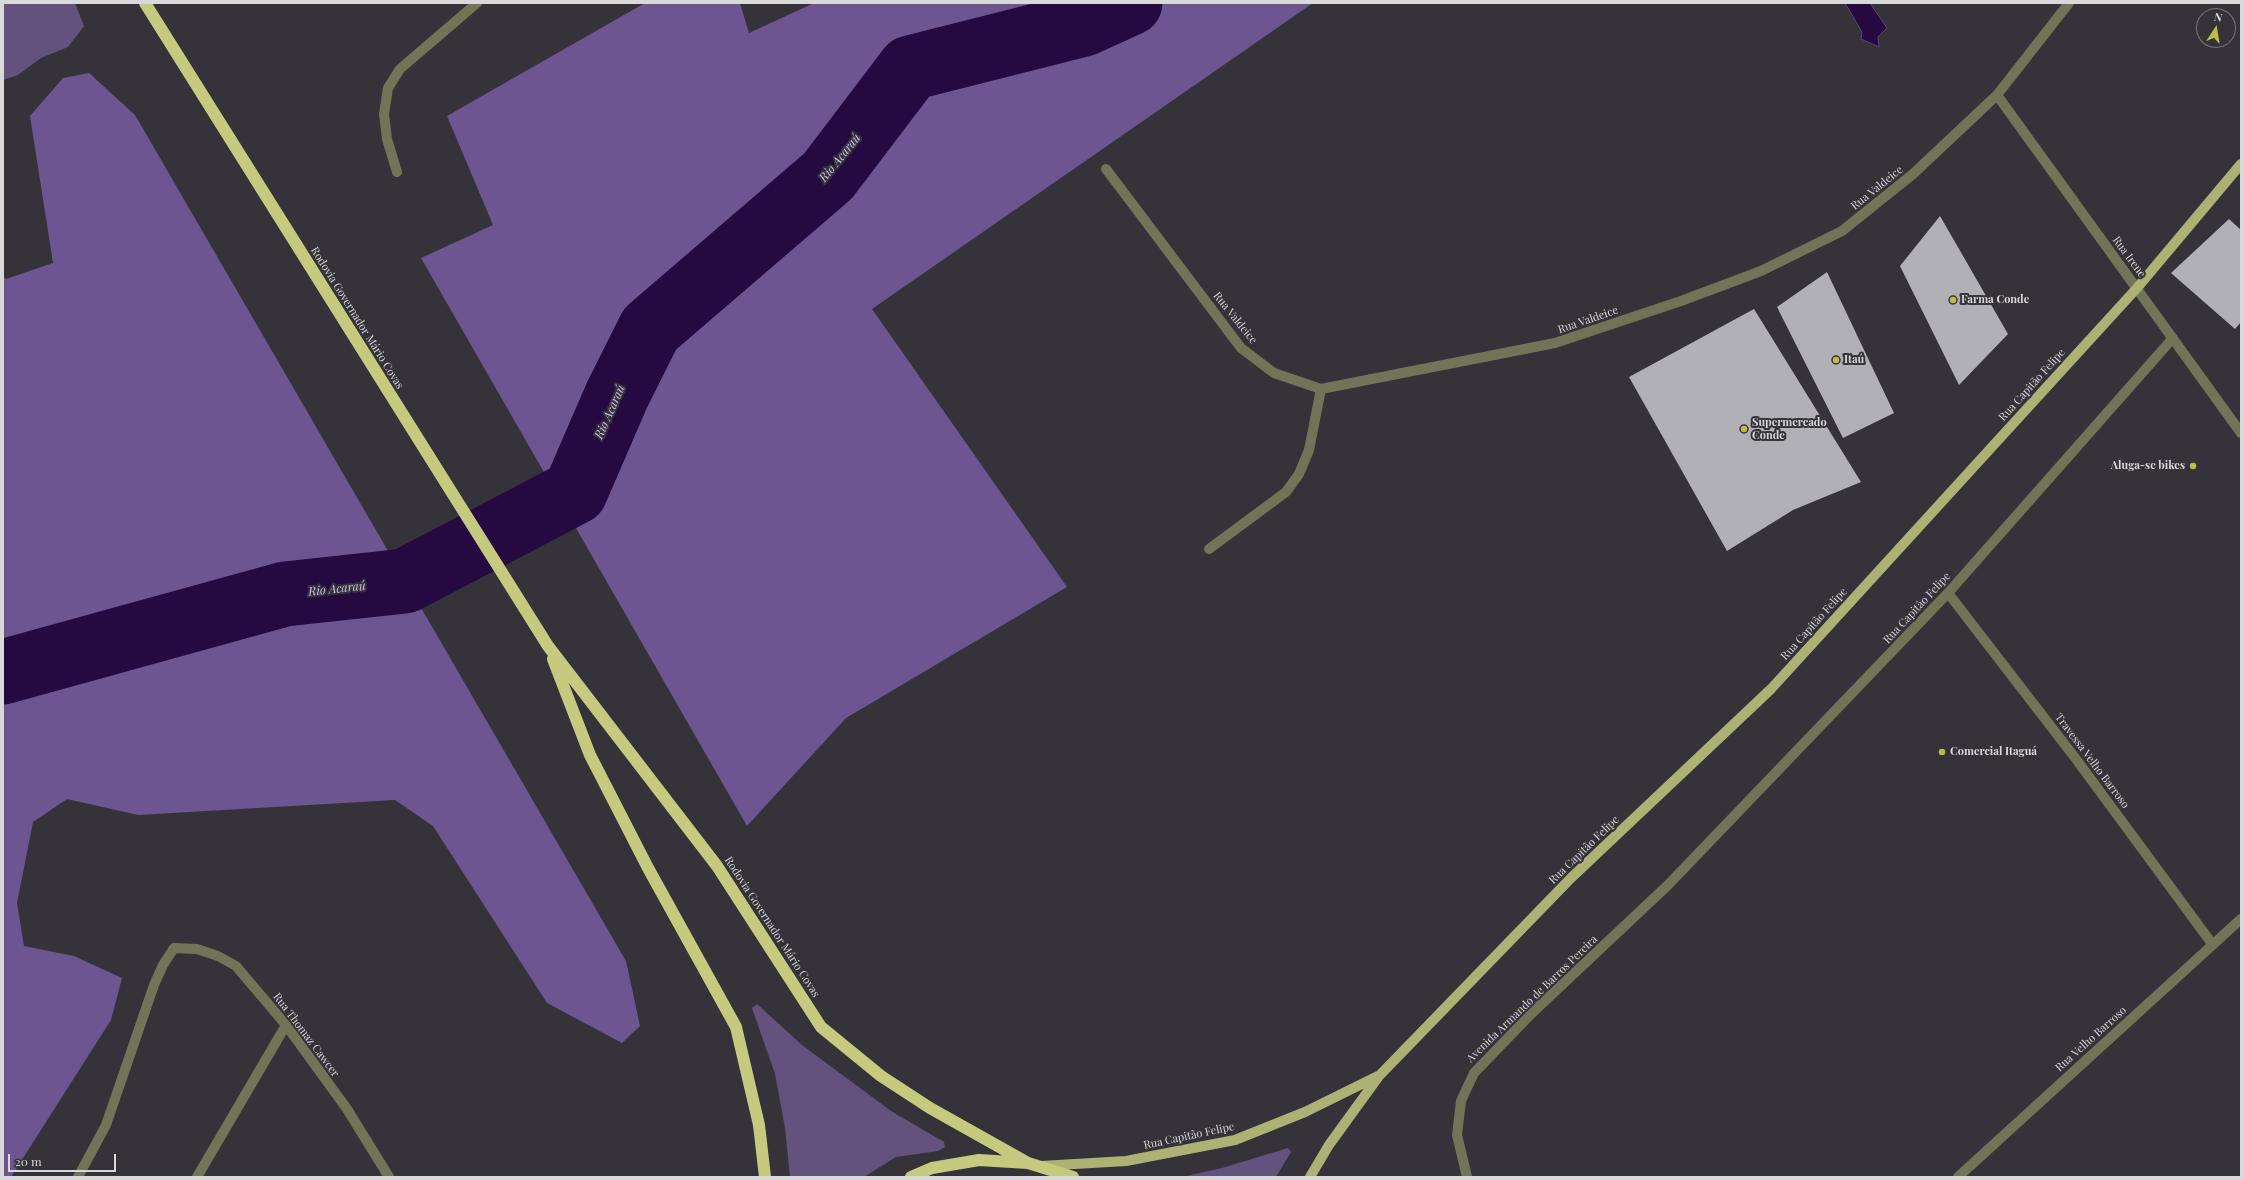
<!DOCTYPE html>
<meta charset="utf-8">
<style>
body{margin:0}
#map{position:relative;width:2244px;height:1180px;overflow:hidden;background:#353339;font-family:"Playfair Display",serif}
canvas{display:block}
.frame{position:absolute;inset:0;border:4px solid #d9d8db;pointer-events:none}
.north{position:absolute;left:2196px;top:8px;width:40px;height:40px;box-sizing:border-box;background:#353339;border:1px solid #77757a;border-radius:50%;rotate:12deg;font-size:11px;font-weight:700;line-height:16px;text-align:center;color:#d9d8db}
.north::after{content:'';display:block;margin:auto;width:14px;height:18px;background:#bbc045;clip-path:polygon(50% 0,100% 100%,50% 72%,0 100%)}
.scale{position:absolute;left:8px;top:1154px;width:108px;height:18px;box-sizing:border-box;border:2px solid #d9d8db;border-top:0;padding-left:5px;font-size:12px;line-height:14px;white-space:nowrap;color:#d9d8db;-webkit-text-stroke:3px #353339;paint-order:stroke}
</style>
<div id="map">
<canvas width="2244" height="1180"></canvas>
<div class="frame"></div>
<div class="north">N</div>
<div class="scale">20 m</div>
</div>
<script>
const g = document.querySelector('canvas').getContext('2d');
g.lineJoin = 'round';
function paint(path, color) {
  g.fillStyle = color;
  g.fill(path, 'evenodd');
}
function shape(rows) {
  const path = new Path2D();
  for (const r of rows) {
    path.moveTo(r[0], r[1]);
    for (let i = 2; i < r.length; i += 2) path.lineTo(r[i], r[i + 1]);
  }
  return path;
}
function trace(path, color, width, dash) {
  g.strokeStyle = color;
  g.lineWidth = width;
  g.lineCap = dash ? 'butt' : 'round';
  g.setLineDash(dash || []);
  g.stroke(path);
}
function drawText(font, color, halo, rows, align = 'center') {
  g.font = font + ' "Playfair Display",serif';
  g.lineWidth = 4;
  g.setLineDash([]);
  g.textBaseline = 'middle';
  g.strokeStyle = halo;
  g.fillStyle = color;
  for (const [text, x, y, turn = 0] of rows) {
    g.save();
    g.translate(x, y);
    g.rotate((+turn || 0) * Math.PI / 180);
    g.textAlign = isNaN(turn) ? turn : align;
    if (halo) g.strokeText(text, 0, 0);
    g.fillText(text, 0, 0);
    g.restore();
  }
}
const green = shape([
 [3,3,75,3,84,26,68,47,41,58,18,75,3,80],
 [757,1004,802,1045,891,1111,944,1142,945,1147,938,1151,896,1157,864,1177,790,1177,785,1128,775,1074,752,1008],
 [1288,1148,1291,1152,1276,1177,1182,1177,1222,1168]
]);
const forest = shape([
 [645,3,740,3,749,33,814,3,1313,3,872,309,1067,587,846,718,747,826,421,258,493,225,447,116],
 [89,73,135,115,626,961,640,1026,622,1043,547,1003,433,826,395,800,138,815,67,799,33,822,17,903,24,946,74,956,122,978,111,1020,11,1177,3,1177,3,277,6,279,53,263,30,116,63,78]
]);
const water = shape([
 [1845,3,1870,3,1887,28,1878,37,1879,47,1861,39,1862,32,1845,3]
]);
const river = shape([
 [3,672,285,594,405,581,575,492,617,395,650,329,828,176,910,68,1084,24,1130,3]
]);
const building = shape([
 [1940,216,2008,334,1959,385,1900,266],
 [2229,219,2241,230,2241,322,2235,329,2171,273],
 [1827,272,1894,413,1843,438,1777,307],
 [1754,309,1861,482,1793,510,1727,551,1629,377]
]);
const minor = shape([
 [1997,95,2241,433],
 [1106,169,1241,348,1274,373,1321,389,1555,343,1681,301,1761,271,1842,231,1913,174,1997,95,2069,3],
 [397,172,387,139,384,114,388,88,400,69,477,3],
 [1209,549,1286,492,1299,474,1309,450,1321,389],
 [1948,593,2076,759,2213,945],
 [78,1177,106,1125,154,985,163,965,174,948,197,949,218,956,236,966,286,1025,347,1109,389,1177],
 [197,1177,286,1025],
 [1467,1177,1457,1135,1461,1101,1474,1073,1532,1013,1668,885,1948,593,2173,338],
 [1958,1177,2241,919]
]);
const major = shape([
 [1041,1166,1126,1161,1235,1140,1305,1112,1378,1076],
 [1310,1177,1329,1145,1379,1076,1571,878,1771,689,2137,288,2241,164]
]);
const highway = shape([
 [145,3,548,646,717,866,821,1027,881,1076,930,1108,1028,1163],
 [553,659,590,755,648,868,736,1027,759,1125,765,1177],
 [911,1177,932,1168,979,1160,1028,1163,1073,1177]
]);
const markers = [
 [1953,300,4,"#bbc045"],
 [1836,360,4,"#bbc045"],
 [1744,429,4,"#bbc045"],
 [2193,466,4,"#bbc045"],
 [1942,752,4,"#bbc045"]
];
const streetNames = [
 ["Rua Valdeice",1877,188,-39],
 ["Rua Irene",2129,257,54],
 ["Rodovia Governador Mário Covas",357,318,58],
 ["Rua Valdeice",1235,318,51],
 ["Rua Valdeice",1588,320,-19],
 ["Rua Capitão Felipe",2032,385,-48],
 ["Rua Capitâo Felipe",1917,608,-47],
 ["Rua Capitão Felipe",1814,624,-48],
 ["Travessa Velho Barroso",2092,761,53],
 ["Rua Capitão Felipe",1584,850,-44],
 ["Rodovia Governador Mário Covas",772,927,57],
 ["Avenida Armando de Barros Pereira",1532,999,-44],
 ["Rua Thomaz Cawcer",306,1035,53],
 ["Rua Velho Barroso",2091,1039,-42],
 ["Rua Capitão Felipe",1189,1136,-12]
];
const poiNames = [
 ["Farma Conde",1961,300],
 ["Itaú",1844,360],
 ["Supermercado",1752,423],
 ["Conde",1752,436],
 ["Aluga-se bikes",2185,466,"right"],
 ["Comercial Itaguá",1950,752]
];
const waterNames = [
 ["Rio Acaraú",840,158,-51],
 ["Rio Acaraú",610,412,-66],
 ["Rio Acaraú",337,589,-6]
];
paint(green, '#63527e');
paint(forest, '#6d5591');
paint(water, '#250a41');
trace(water, '#5b486f', 1);
trace(river, '#250a41', 65);
paint(building, '#b2b0b7');
trace(minor, '#717456', 10);
trace(major, '#adb174', 10);
trace(highway, '#c5ca7f', 12);
for (const [x, y, r, color] of markers) {
  const dot = new Path2D();
  dot.arc(x, y, r, 0, 2 * Math.PI);
  g.fillStyle = color;
  g.fill(dot);
  trace(dot, '#353339', 1.5);
}
drawText('11px', '#d9d8db', '#353339', streetNames);
drawText('bold 11px', '#d9d8db', '#353339', poiNames, 'left');
drawText('italic 12px', '#d3bff4', '#353339', waterNames);
</script>
